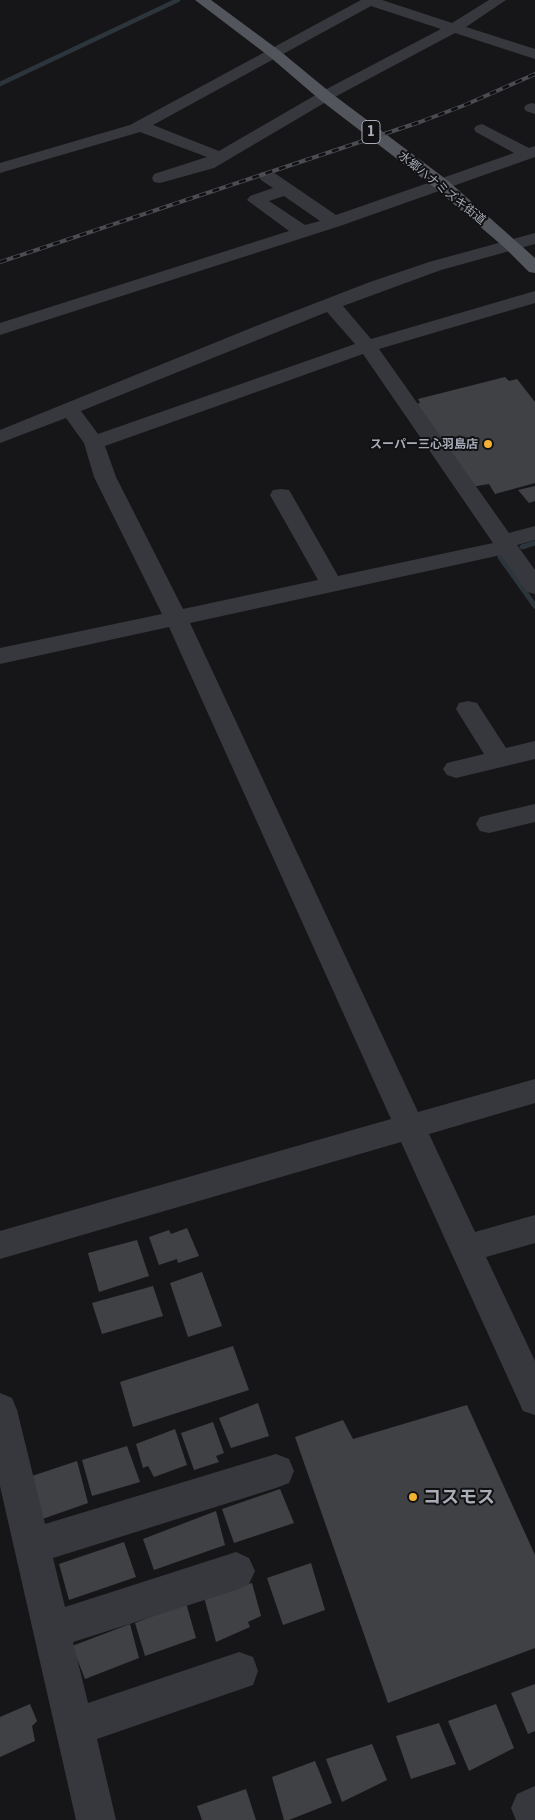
<!DOCTYPE html>
<meta charset="utf-8">
<style>
body{margin:0}
canvas{display:block;background:#161618}
</style>
<canvas width="535" height="1820"></canvas>
<script>
const g = document.querySelector('canvas').getContext('2d');
g.lineJoin = 'round';
function shape(rows) {
  const path = new Path2D();
  for (const r of rows) {
    path.moveTo(r[0], r[1]);
    for (let i = 2; i < r.length; i += 2) path.lineTo(r[i], r[i + 1]);
  }
  return path;
}
function trace(path, color, width, dash) {
  g.strokeStyle = color;
  g.lineWidth = width;
  g.lineCap = dash ? 'butt' : 'round';
  g.setLineDash(dash || []);
  g.stroke(path);
}
function paint(path, color) {
  g.fillStyle = color;
  g.fill(path, 'evenodd');
}
function drawText(font, color, halo, rows, align = 'center') {
  g.font = font + ' "Asap Condensed","Noto Sans JP",sans-serif';
  g.lineWidth = 4;
  g.setLineDash([]);
  g.textBaseline = 'middle';
  g.strokeStyle = halo;
  g.fillStyle = color;
  for (const [text, x, y, turn = 0] of rows) {
    g.save();
    g.translate(x, y);
    g.rotate((+turn || 0) * Math.PI / 180);
    g.textAlign = isNaN(turn) ? turn : align;
    if (halo) g.strokeText(text, 0, 0);
    g.fillText(text, 0, 0);
    g.restore();
  }
}
const streamFar1 = shape([
 [0,84,178,0]
]);
const stream = shape([
 [522,547,535,543],
 [500,557,535,606]
]);
const building = shape([
 [505,377,509,381,517,379,535,402,535,483,495,494,489,484,471,487,413,405,420,403,418,399],
 [535,486,535,501,529,503,518,490],
 [187,1228,199,1256,178,1263,177,1259,159,1265,149,1237,169,1230,171,1234],
 [137,1240,149,1276,99,1292,88,1253],
 [202,1272,222,1326,188,1337,170,1283],
 [153,1286,163,1316,102,1334,92,1303],
 [233,1346,249,1390,133,1427,120,1382],
 [258,1403,269,1436,231,1448,219,1418],
 [467,1405,535,1555,535,1648,388,1703,295,1437,343,1420,353,1439],
 [213,1422,224,1453,216,1456,219,1462,194,1470,181,1433],
 [175,1429,187,1465,154,1477,148,1466,143,1468,136,1444],
 [127,1446,140,1482,92,1496,82,1460],
 [77,1461,88,1503,34,1522,23,1479],
 [280,1489,294,1523,234,1543,222,1509],
 [216,1511,225,1545,154,1570,143,1539],
 [124,1542,136,1577,69,1600,59,1564],
 [311,1563,325,1610,283,1625,267,1578],
 [252,1583,261,1616,248,1622,250,1627,216,1642,204,1597],
 [186,1603,196,1638,145,1656,135,1623],
 [130,1624,139,1658,85,1679,72,1646],
 [535,1684,535,1731,528,1734,511,1693],
 [30,1704,37,1721,32,1726,35,1741,0,1757,0,1717],
 [496,1704,514,1748,469,1771,448,1721],
 [439,1723,456,1764,411,1779,396,1736],
 [372,1744,387,1780,342,1802,326,1759],
 [315,1761,332,1803,289,1820,284,1820,272,1777],
 [246,1789,256,1820,202,1820,197,1806]
]);
const minor = shape([
 [361,0,382,0,452,23,489,0,506,0,466,27,535,49,535,59,455,33,331,99,214,168,160,183,154,182,152,178,154,174,207,157,140,132,0,173,0,163,130,125,361,0],
 [371,6,441,29,319,93,219,151,153,125,371,6],
 [532,103,535,104,535,114,526,111,524,108,526,105,532,103],
 [482,124,529,148,535,146,535,157,340,226,0,335,0,323,289,231,247,200,250,196,273,188,261,180,259,176,261,172,273,172,336,215,514,153,476,132,474,129,476,126,482,124],
 [284,196,320,221,305,225,269,201,284,196],
 [535,233,535,244,441,270,343,306,371,339,535,291,535,303,379,349,509,533,535,526,535,540,517,545,535,570,535,594,527,592,501,555,190,623,418,1112,535,1079,535,1103,429,1134,475,1232,535,1215,535,1243,486,1257,535,1361,535,1415,523,1411,401,1142,0,1259,0,1231,391,1119,169,627,0,664,0,648,162,614,94,477,84,443,66,418,0,443,0,430,256,326,370,282,429,262,535,233],
 [327,312,355,344,98,434,81,411,327,312],
 [363,354,493,543,338,576,292,495,289,490,281,489,273,490,270,495,318,580,183,609,116,477,105,446,363,354],
 [468,701,477,703,506,748,535,741,535,759,456,778,447,775,443,769,447,763,484,754,456,709,459,703,468,701],
 [535,804,535,822,489,833,480,831,476,824,480,817,535,804],
 [0,1393,12,1398,17,1410,45,1524,276,1454,289,1459,294,1471,289,1483,276,1488,53,1558,65,1607,236,1552,249,1558,255,1571,249,1584,236,1590,73,1642,88,1703,239,1652,253,1657,258,1671,253,1685,97,1739,116,1820,76,1820,0,1486,0,1393],
 [535,1786,535,1820,516,1820,511,1808,517,1794,535,1786]
]);
const major = shape([
 [195,0,211,0,280,51,331,93,447,180,535,258,535,273,529,272,505,248,435,188,319,99,270,57,195,0]
]);
const rail = shape([
 [0,262,420,122,465,105,535,74]
]);
const markers = [
 [488,444,5,"#f2b134"],
 [413,1497,5,"#f2b134"]
];
const farStreetnames = [
 ["水郷ハナミズキ街道",442,188,39]
];
const farPoinames = [
 ["スーパー三心羽島店",478,444]
];
const shields = [
 [371,132,18]
];
const shieldNames = [
 ["1",371,132]
];
const nearPoinames = [
 ["コスモス",423,1497]
];
trace(streamFar1, '#2c353c', 4.5);
trace(stream, '#2c353c', 5);
paint(building, '#404145');
paint(minor, '#37383d');
paint(major, '#53555c');
trace(rail, '#4a4c52', 4);
trace(rail, '#111113', 2.5, [7]);
for (const [x, y, r, color] of markers) {
  const dot = new Path2D();
  dot.arc(x, y, r, 0, 2 * Math.PI);
  g.fillStyle = color;
  g.fill(dot);
  trace(dot, '#111113', 2);
}
drawText('12px', '#a8adb8', '#111113', farStreetnames);
drawText('bold 12px', '#a8adb8', '#111113', farPoinames, 'right');
for (const [x, y, w] of shields) {
  const box = new Path2D();
  box.roundRect(x - w / 2, y - 11.5, w, 23, 4);
  g.fillStyle = '#111113';
  g.fill(box);
  trace(box, '#a8adb8', 1);
}
drawText('bold 14px', '#a8adb8', null, shieldNames);
drawText('bold 18px', '#a8adb8', '#111113', nearPoinames, 'left');
</script>
